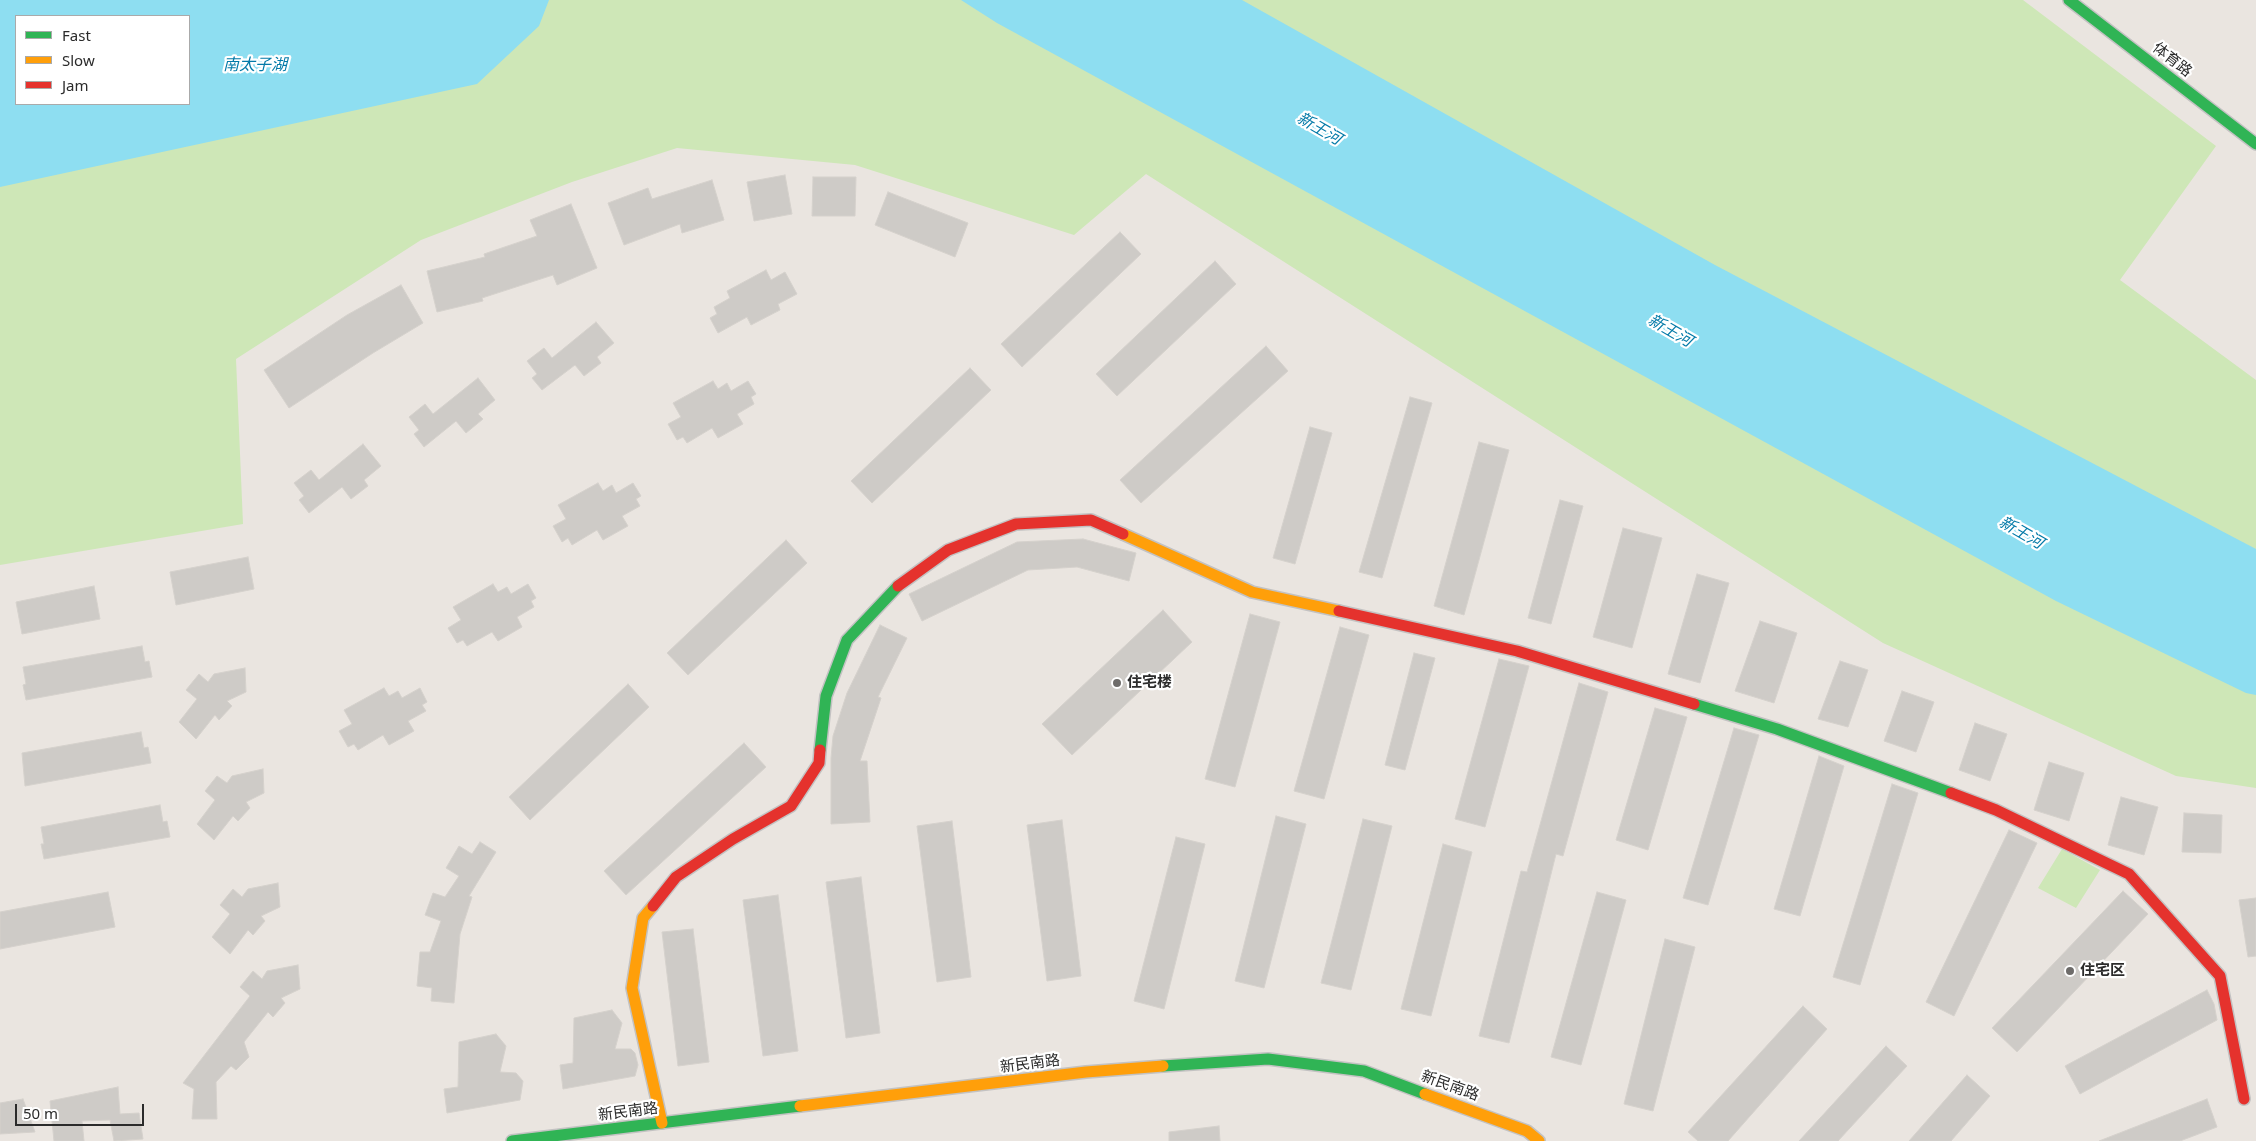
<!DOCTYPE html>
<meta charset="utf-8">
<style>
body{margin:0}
#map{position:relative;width:2256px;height:1141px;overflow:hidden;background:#eae5e0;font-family:"Noto Sans",sans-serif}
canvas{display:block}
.legend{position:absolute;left:15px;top:15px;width:175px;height:90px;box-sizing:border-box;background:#fff;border:1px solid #aaa;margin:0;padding:6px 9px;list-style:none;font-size:15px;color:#2b2b2b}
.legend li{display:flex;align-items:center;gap:10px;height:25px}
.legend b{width:25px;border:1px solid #aaa}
.scale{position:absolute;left:15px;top:1104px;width:129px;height:22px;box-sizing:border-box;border:2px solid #2b2b2b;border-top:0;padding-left:6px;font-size:15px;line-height:18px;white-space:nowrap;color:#2b2b2b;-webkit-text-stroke:4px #fff;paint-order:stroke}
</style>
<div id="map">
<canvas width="2256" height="1141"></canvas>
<ul class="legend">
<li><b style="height:6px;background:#30b455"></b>Fast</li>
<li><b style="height:6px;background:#ff9f0a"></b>Slow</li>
<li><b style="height:6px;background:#e5322d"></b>Jam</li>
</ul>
<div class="scale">50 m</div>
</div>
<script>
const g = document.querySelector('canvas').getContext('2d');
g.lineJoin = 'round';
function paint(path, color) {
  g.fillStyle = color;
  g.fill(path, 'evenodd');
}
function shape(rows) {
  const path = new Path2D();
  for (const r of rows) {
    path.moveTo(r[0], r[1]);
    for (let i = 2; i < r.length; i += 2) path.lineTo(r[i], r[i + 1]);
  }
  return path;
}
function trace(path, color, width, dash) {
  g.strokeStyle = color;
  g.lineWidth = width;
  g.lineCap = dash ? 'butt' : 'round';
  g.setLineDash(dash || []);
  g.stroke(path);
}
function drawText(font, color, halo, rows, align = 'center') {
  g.font = font + ' "Noto Sans","Noto Sans SC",sans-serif';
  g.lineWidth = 4.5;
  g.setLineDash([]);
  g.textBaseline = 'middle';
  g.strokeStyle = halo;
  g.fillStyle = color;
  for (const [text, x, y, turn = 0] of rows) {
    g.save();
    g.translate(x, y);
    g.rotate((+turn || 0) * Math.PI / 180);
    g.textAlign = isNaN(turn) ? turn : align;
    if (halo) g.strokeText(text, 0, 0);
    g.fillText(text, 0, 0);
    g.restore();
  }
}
const green = shape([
 [0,0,2023,0,2216,146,2120,280,2256,380,2256,788,2176,776,1883,643,1146,174,1074,235,855,165,677,148,572,182,421,240,236,359,243,524,0,565],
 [16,16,189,16,189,104,16,104],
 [2062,849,2100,870,2076,908,2038,888]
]);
const water = shape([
 [0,0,549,0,539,26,477,84,0,187],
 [189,16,189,104,16,104,16,16],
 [961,0,1242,0,1715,265,2256,549,2256,695,2246,693,2056,601,997,23]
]);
const building = shape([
 [785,175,792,214,754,221,747,182,785,175],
 [813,177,856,177,855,216,812,216,813,177],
 [712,180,724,220,682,233,680,224,624,245,608,203,648,188,652,199,712,180],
 [888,192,968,223,955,257,875,225,888,192],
 [571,204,597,268,557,285,553,275,482,298,483,301,437,312,427,271,485,257,484,254,537,236,530,220,571,204],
 [1120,232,1141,254,1022,367,1001,344,1120,232],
 [1215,261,1236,284,1117,396,1096,374,1215,261],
 [766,270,771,280,785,272,797,294,778,304,780,310,751,325,747,317,718,333,710,318,717,314,714,307,730,298,727,291,766,270],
 [401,285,423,323,373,353,289,408,264,370,347,315,401,285],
 [596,322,614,343,597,357,601,363,584,376,575,365,542,390,532,378,537,374,527,361,544,348,552,358,596,322],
 [1266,346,1288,371,1141,503,1120,480,1266,346],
 [970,368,991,390,872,503,851,481,970,368],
 [478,378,495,400,478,414,483,419,466,433,456,421,424,447,414,434,419,430,409,417,425,404,433,414,478,378],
 [713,381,718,389,727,383,731,391,748,381,756,394,751,397,754,404,737,414,743,424,718,438,712,428,687,443,683,437,677,440,668,424,681,417,673,403,713,381],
 [1410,397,1432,403,1382,578,1359,572,1410,397],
 [1310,427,1332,433,1295,564,1273,558,1310,427],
 [1479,442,1509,450,1464,615,1434,606,1479,442],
 [363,444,381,466,364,480,368,486,351,499,342,487,309,513,299,500,304,496,294,483,311,470,319,480,363,444],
 [598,483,603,491,612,485,616,493,633,483,641,496,636,499,640,506,622,516,628,526,603,540,597,530,572,545,568,538,562,542,553,526,566,519,558,505,598,483],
 [1560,500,1583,506,1551,624,1528,618,1560,500],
 [1623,528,1662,538,1632,648,1593,637,1623,528],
 [1083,539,1136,553,1129,581,1077,567,1028,570,922,621,909,594,1017,542,1083,539],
 [786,540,807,563,688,675,667,653,786,540],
 [248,557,254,589,176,605,170,572,248,557],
 [1697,574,1729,583,1700,683,1668,674,1697,574],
 [493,584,498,592,507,587,511,594,528,584,536,598,531,601,534,607,517,617,522,627,498,641,492,632,467,646,463,640,457,643,448,628,461,620,453,607,493,584],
 [94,586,100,619,22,634,16,602,94,586],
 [1163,610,1192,642,1072,755,1042,724,1163,610],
 [1250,614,1280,622,1235,787,1205,779,1250,614],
 [1760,621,1797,633,1774,703,1735,691,1760,621],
 [880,625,907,638,878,697,881,698,860,761,867,761,870,822,831,824,831,758,833,736,847,693,880,625],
 [1340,627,1369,635,1324,799,1294,791,1340,627],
 [142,646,145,662,149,661,152,677,26,700,23,685,26,684,23,667,142,646],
 [1414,653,1435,658,1405,770,1385,765,1414,653],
 [1499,659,1529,666,1485,827,1455,819,1499,659],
 [1840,661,1868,670,1848,727,1818,719,1840,661],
 [245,668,246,692,227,701,232,706,219,720,215,715,196,739,179,722,197,699,186,690,199,674,208,682,214,674,245,668],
 [1579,683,1608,692,1563,856,1556,854,1509,1043,1479,1036,1521,871,1527,872,1579,683],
 [628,684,649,707,530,820,509,797,628,684],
 [384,688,389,696,398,691,402,698,420,688,427,702,422,705,426,711,408,721,414,731,389,745,383,735,358,750,354,744,348,747,339,731,352,724,344,710,384,688],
 [1902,691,1934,702,1916,752,1884,741,1902,691],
 [1655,708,1687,717,1648,850,1616,840,1655,708],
 [1975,723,2007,734,1990,781,1959,770,1975,723],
 [1734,728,1759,735,1708,905,1683,898,1734,728],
 [141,732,144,748,148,747,151,763,25,786,22,753,141,732],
 [744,743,766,767,626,895,604,871,744,743],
 [1819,756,1844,766,1800,916,1774,909,1819,756],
 [2049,762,2084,773,2069,821,2034,810,2049,762],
 [263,769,264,793,246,802,250,808,238,821,233,816,214,840,197,824,215,800,205,791,217,776,227,783,232,776,263,769],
 [1892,784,1918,793,1860,985,1833,977,1892,784],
 [2121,797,2158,807,2144,855,2108,845,2121,797],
 [160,805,163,822,167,821,170,837,44,859,41,844,44,844,41,827,160,805],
 [2184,813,2222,815,2221,853,2182,852,2184,813],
 [1276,816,1306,824,1264,988,1235,981,1276,816],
 [1363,819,1392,826,1351,990,1321,983,1363,819],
 [1062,820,1081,976,1047,981,1027,825,1062,820],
 [952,821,971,977,937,982,917,826,952,821],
 [2009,830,2037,843,1954,1016,1926,1002,2009,830],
 [1176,837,1205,844,1164,1009,1134,1001,1176,837],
 [480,842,496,852,469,896,472,897,460,934,454,1003,431,1001,432,988,417,986,420,952,430,952,441,921,425,915,433,893,445,897,459,876,446,868,459,846,472,854,480,842],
 [1443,844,1472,852,1431,1016,1401,1009,1443,844],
 [861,877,880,1033,846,1038,826,882,861,877],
 [278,883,280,907,261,916,265,921,253,935,248,930,230,954,212,937,230,914,220,905,233,889,242,897,248,889,278,883],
 [2123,891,2148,914,2017,1052,1992,1028,2123,891],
 [108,892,115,927,0,949,0,912,108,892],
 [1597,892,1626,900,1581,1065,1551,1057,1597,892],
 [778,895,798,1051,763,1056,743,900,778,895],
 [2256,898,2256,956,2248,957,2239,900,2256,898],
 [693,929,709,1062,678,1066,662,932,693,929],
 [1665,939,1695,947,1653,1111,1624,1104,1665,939],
 [298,965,300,989,281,998,285,1003,273,1017,268,1012,244,1042,249,1057,236,1070,231,1066,216,1082,217,1119,192,1119,194,1089,183,1083,250,996,240,987,253,971,262,979,267,971,298,965],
 [2207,990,2214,1004,2217,1020,2080,1094,2065,1066,2207,990],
 [1803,1006,1827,1029,1728,1141,1698,1141,1688,1132,1803,1006],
 [612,1010,622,1023,615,1049,631,1049,635,1053,638,1065,635,1076,563,1089,560,1065,573,1063,574,1018,612,1010],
 [496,1034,506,1046,500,1072,516,1073,523,1081,520,1100,447,1113,444,1089,458,1087,459,1042,496,1034],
 [1886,1046,1907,1066,1838,1141,1799,1141,1886,1046],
 [1967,1075,1990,1096,1951,1141,1909,1141,1967,1075],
 [118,1087,120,1114,139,1113,143,1139,114,1141,110,1120,82,1121,84,1141,54,1141,50,1101,118,1087],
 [23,1099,35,1132,0,1134,0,1103,23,1099],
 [2207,1099,2217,1127,2180,1141,2099,1141,2207,1099],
 [1219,1126,1220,1141,1169,1141,1169,1132,1219,1126]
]);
const fast = shape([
 [2069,0,2256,144],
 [1694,704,1777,729,1951,793],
 [820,750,826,696,847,640,898,586],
 [1163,1066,1268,1059,1364,1071,1425,1094],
 [512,1141,800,1106]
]);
const slow = shape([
 [1123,534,1252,592,1339,611],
 [653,906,643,918,632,988,662,1123],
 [1425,1094,1527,1131,1539,1141],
 [800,1106,1086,1072,1163,1066]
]);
const jam = shape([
 [898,586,948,550,1016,524,1091,520,1123,534],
 [1339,611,1517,651,1694,704],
 [1951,793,1996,810,2129,874,2220,976,2244,1099],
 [653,906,676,877,733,839,791,806,819,763,820,750]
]);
const markers = [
 [1117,683,5,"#6e6c6a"],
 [2070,971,5,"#6e6c6a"]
];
const streetNames = [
 ["体育路",2172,60,38],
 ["新民南路",1030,1064,-7],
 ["新民南路",1450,1086,20],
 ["新民南路",628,1112,-7]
];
const poiNames = [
 ["住宅楼",1127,683],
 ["住宅区",2080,971]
];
const waterNames = [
 ["南太子湖",255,65],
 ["新王河",1319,129,30],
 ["新王河",1670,331,30],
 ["新王河",2021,533,30]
];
paint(green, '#cee7b7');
paint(water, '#8edef1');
paint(building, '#cecbc7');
trace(building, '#d5d1cc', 1);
trace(fast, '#c3c2c2', 14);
trace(slow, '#c3c2c2', 14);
trace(jam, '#c3c2c2', 14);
trace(fast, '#30b455', 11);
trace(slow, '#ff9f0a', 11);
trace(jam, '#e5322d', 11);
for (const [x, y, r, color] of markers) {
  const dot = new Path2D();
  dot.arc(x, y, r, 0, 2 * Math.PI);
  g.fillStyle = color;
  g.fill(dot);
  trace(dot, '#fff', 2);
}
drawText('15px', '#2b2b2b', '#fff', streetNames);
drawText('bold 15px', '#2b2b2b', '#fff', poiNames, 'left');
drawText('italic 16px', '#037aa8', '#fff', waterNames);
</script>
